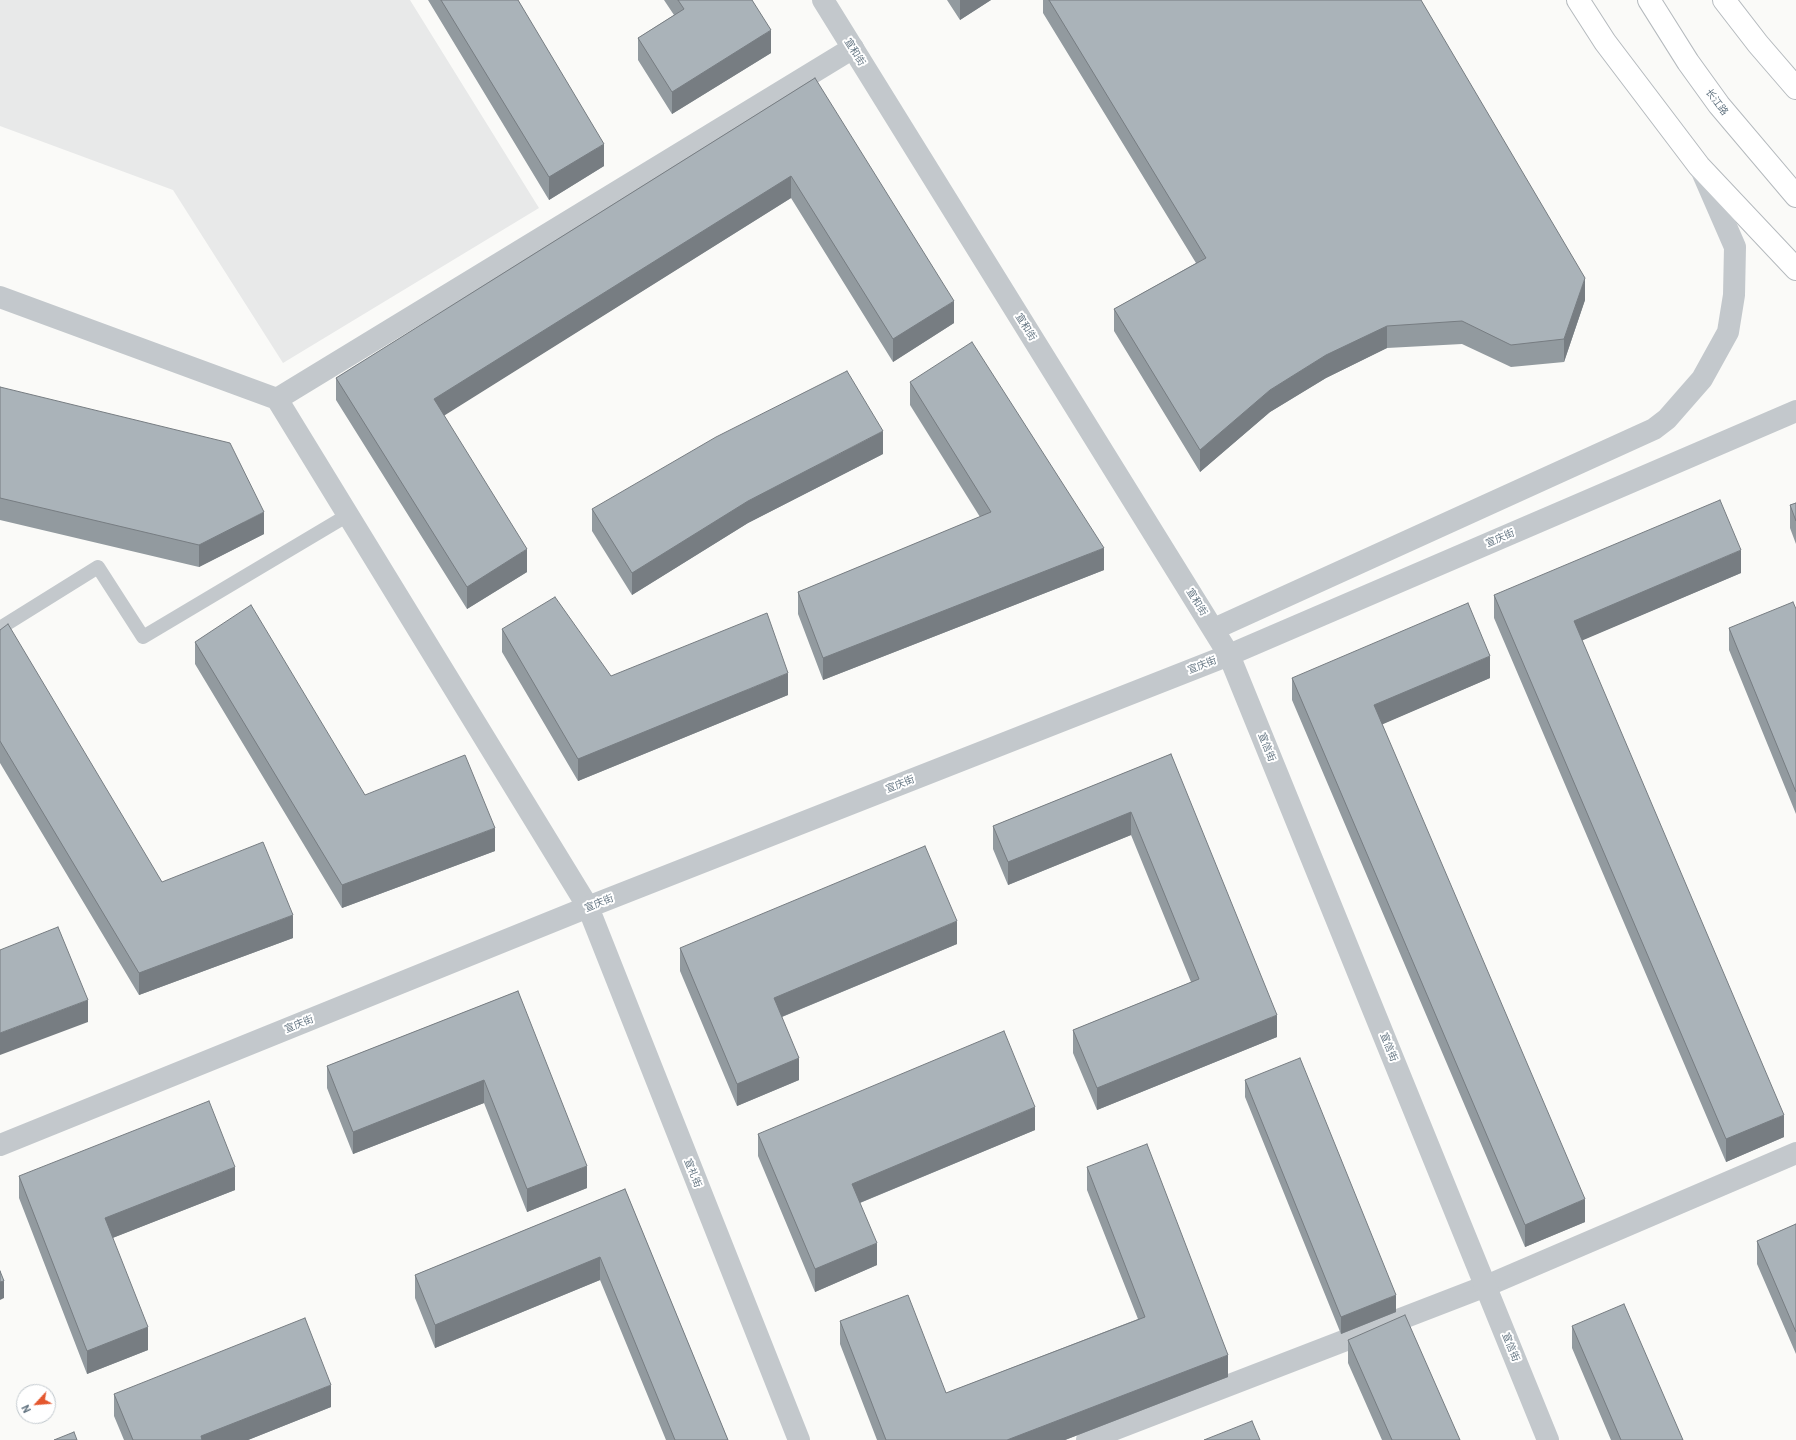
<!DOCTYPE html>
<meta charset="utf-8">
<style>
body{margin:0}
#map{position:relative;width:1796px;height:1440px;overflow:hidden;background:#fafaf8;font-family:Barlow,sans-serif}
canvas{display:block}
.north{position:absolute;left:16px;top:1384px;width:40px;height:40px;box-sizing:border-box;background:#fff;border:1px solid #c1c8cd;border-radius:50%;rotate:244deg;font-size:11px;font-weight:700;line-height:16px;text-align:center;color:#657683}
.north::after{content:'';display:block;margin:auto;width:14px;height:18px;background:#e4572e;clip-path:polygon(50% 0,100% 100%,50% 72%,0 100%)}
</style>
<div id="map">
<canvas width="1796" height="1440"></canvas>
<div class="north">N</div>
</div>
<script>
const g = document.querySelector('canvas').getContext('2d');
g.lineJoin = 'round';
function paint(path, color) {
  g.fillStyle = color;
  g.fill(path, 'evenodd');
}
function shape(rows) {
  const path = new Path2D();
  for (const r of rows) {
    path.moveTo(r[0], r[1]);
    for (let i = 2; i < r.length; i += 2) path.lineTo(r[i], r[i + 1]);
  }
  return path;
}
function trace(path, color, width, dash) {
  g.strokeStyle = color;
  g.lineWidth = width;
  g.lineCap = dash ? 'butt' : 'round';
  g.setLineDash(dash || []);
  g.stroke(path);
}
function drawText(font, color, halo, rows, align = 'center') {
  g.font = font + ' Barlow,"Noto Sans SC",sans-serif';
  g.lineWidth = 4;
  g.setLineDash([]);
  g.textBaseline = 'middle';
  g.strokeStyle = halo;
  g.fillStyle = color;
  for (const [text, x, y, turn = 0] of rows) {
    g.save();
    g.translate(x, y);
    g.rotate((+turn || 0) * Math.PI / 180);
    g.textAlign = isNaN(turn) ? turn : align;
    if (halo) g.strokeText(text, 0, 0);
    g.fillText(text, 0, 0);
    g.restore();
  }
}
const built = shape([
 [0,0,410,0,539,208,283,363,173,190,0,126]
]);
const service = shape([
 [0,628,98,567,143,637,348,515]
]);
const minor = shape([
 [0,297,277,399,588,907],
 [277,399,853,48],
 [1087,1440,1486,1286,1796,1153]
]);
const tertiary = shape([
 [823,0,1229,655,1548,1440],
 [1214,629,1654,429,1667,419,1702,379,1728,332,1734,295,1735,247,1701,169],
 [588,907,799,1440],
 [0,1145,588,907,1229,655,1796,411]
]);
const primary = shape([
 [1578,0,1605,42,1699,166,1796,269],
 [1649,0,1688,62,1719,105,1796,196],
 [1724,0,1758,44,1796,88]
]);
const wall = shape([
 [428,0,518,0,604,166,549,200],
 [664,0,752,0,771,53,672,114,638,60,638,38,674,15],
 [947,0,991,0,960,20],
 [1043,0,1421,0,1585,300,1564,362,1511,367,1462,344,1387,348,1326,378,1270,412,1200,472,1114,331,1114,309,1196,263,1043,13],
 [815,78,954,323,893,362,791,198,444,415,527,572,467,609,336,400,336,378],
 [910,382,1104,570,823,680,798,614,798,592,980,517,910,405],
 [0,387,264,534,199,567,0,520],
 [883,454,748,523,632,595,592,531,592,509],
 [1796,503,1796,544,1790,528,1790,505],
 [1741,573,1582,640,1784,1137,1726,1162,1494,618,1494,595],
 [1796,609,1796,814,1729,650,1729,628],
 [502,629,611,676,788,695,578,781,502,652],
 [0,630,162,882,293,938,139,995,0,763],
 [195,642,365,795,495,851,342,908,195,664],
 [1292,678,1490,678,1382,724,1585,1222,1525,1247,1292,700],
 [1171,754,1277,1037,1097,1110,1073,1053,1073,1030,1191,982,1131,835,1008,885,993,849,993,826],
 [957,944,782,1017,799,1080,737,1106,680,971,680,948],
 [518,991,587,1188,527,1212,484,1103,353,1154,327,1088,327,1066],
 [1245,1080,1396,1312,1341,1334,1245,1097],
 [1035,1130,860,1203,877,1265,815,1292,758,1156,758,1134],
 [1087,1167,1228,1377,1065,1440,877,1440,840,1344,840,1321,946,1393,1138,1319,1087,1190],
 [19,1176,235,1190,112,1238,148,1350,87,1374,19,1198],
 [625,1189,728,1440,666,1440,600,1280,435,1348,415,1298,415,1275],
 [1796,1224,1796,1354,1757,1264,1757,1241],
 [1572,1326,1683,1440,1611,1440,1572,1348],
 [1348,1340,1460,1440,1382,1440,1348,1363],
 [114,1394,331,1407,248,1440,124,1440,114,1416]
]);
const shadedWall = shape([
 [960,0,991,0,960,20],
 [771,30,771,53,672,114,672,92],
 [604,144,604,166,549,200,549,177],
 [791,176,791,198,434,422,434,399],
 [1585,278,1585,300,1564,362,1564,339],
 [954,301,954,323,893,362,893,339],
 [1387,326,1387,348,1326,378,1270,412,1200,472,1200,450,1270,390,1326,355],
 [883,431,883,454,748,523,632,595,632,573,748,501],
 [264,512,264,534,199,567,199,545],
 [1104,548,1104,570,823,680,823,658],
 [527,549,527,572,467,609,467,587],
 [1741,550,1741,573,1574,644,1574,621],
 [1490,656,1490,678,1374,728,1374,705],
 [788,673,788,695,578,781,578,759],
 [1131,812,1131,835,1008,885,1008,862],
 [495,828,495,851,342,908,342,885],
 [293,915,293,938,139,995,139,973],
 [957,921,957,944,774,1020,774,998],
 [88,1000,88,1022,0,1055,0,1033],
 [1277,1015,1277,1037,1097,1110,1097,1088],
 [799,1058,799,1080,737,1106,737,1084],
 [484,1080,484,1103,353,1154,353,1132],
 [1035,1107,1035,1130,852,1206,852,1184],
 [1784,1115,1784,1137,1726,1162,1726,1139],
 [587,1166,587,1188,527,1212,527,1189],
 [235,1167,235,1190,105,1241,105,1218],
 [1585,1199,1585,1222,1525,1247,1525,1225],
 [877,1243,877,1265,815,1292,815,1269],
 [600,1257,600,1280,435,1348,435,1325],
 [4,1281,4,1298,0,1300,0,1282],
 [1396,1295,1396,1312,1341,1334,1341,1317],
 [148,1327,148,1350,87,1374,87,1351],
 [1228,1355,1228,1377,1065,1440,1007,1440],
 [331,1385,331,1407,248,1440,201,1440,201,1436]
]);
const building = shape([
 [441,0,518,0,604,144,549,177,441,0],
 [678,0,752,0,771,30,672,92,638,38,684,9,678,0],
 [1049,0,1421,0,1585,278,1564,339,1511,345,1462,321,1387,326,1326,355,1270,390,1200,450,1114,309,1206,258,1049,0],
 [815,78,954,301,893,339,791,176,434,399,527,549,467,587,336,378,815,78],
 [972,342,1104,548,823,658,798,592,991,512,910,382,972,342],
 [847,371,883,431,748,501,632,573,592,509,716,437,847,371],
 [0,387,230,443,264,512,199,545,0,498,0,387],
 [1720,500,1741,550,1574,621,1784,1115,1726,1139,1494,595,1720,500],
 [1796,503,1796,521,1790,505,1796,503],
 [555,597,611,676,767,613,788,673,578,759,502,629,555,597],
 [1793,602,1796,609,1796,792,1729,628,1793,602],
 [1468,603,1490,656,1374,705,1585,1199,1525,1225,1292,678,1468,603],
 [251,605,365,795,465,755,495,828,342,885,195,642,251,605],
 [8,624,162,882,263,842,293,915,139,973,0,741,0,630,8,624],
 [1171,754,1277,1015,1097,1088,1073,1030,1199,979,1131,812,1008,862,993,826,1171,754],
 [925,846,957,921,774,998,799,1058,737,1084,680,948,925,846],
 [58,927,88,1000,0,1033,0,950,58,927],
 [518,991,587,1166,527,1189,484,1080,353,1132,327,1066,518,991],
 [1004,1031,1035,1107,852,1184,877,1243,815,1269,758,1134,1004,1031],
 [1300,1058,1396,1295,1341,1317,1245,1080,1300,1058],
 [209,1101,235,1167,105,1218,148,1327,87,1351,19,1176,209,1101],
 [1147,1144,1228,1355,1007,1440,886,1440,840,1321,908,1295,946,1393,1145,1317,1087,1167,1147,1144],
 [625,1189,728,1440,675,1440,600,1257,435,1325,415,1275,625,1189],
 [1796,1224,1796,1332,1757,1241,1796,1224],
 [0,1271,4,1281,0,1282,0,1271],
 [1624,1304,1683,1440,1621,1440,1572,1326,1624,1304],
 [1405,1315,1460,1440,1392,1440,1348,1340,1405,1315],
 [305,1318,331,1385,201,1436,202,1440,133,1440,114,1394,305,1318],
 [1252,1421,1260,1440,1204,1440,1252,1421],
 [74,1432,77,1440,54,1440,74,1432]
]);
const streetNames = [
 ["宣和街",855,52,58],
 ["长江路",1717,102,53],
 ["宣和街",1026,327,58],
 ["宣庆街",1500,538,-23],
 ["宣和街",1197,602,58],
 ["宣庆街",1202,665,-21],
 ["宣信街",1267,747,68],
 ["宣庆街",900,784,-21],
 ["宣庆街",599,903,-22],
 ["宣庆街",299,1024,-22],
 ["宣信街",1389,1047,68],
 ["宣礼街",693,1173,68],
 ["宣信街",1511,1347,68]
];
paint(built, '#e8e9e9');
trace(primary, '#b5babe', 24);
trace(service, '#c3c8cc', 14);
trace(minor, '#c3c8cc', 22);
trace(tertiary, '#c3c8cc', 22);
trace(primary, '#fff', 22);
paint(wall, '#929a9f');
paint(shadedWall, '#777d82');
paint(building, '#aab3b9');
trace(building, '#777d82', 1);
drawText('10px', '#657683', '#fff', streetNames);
</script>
